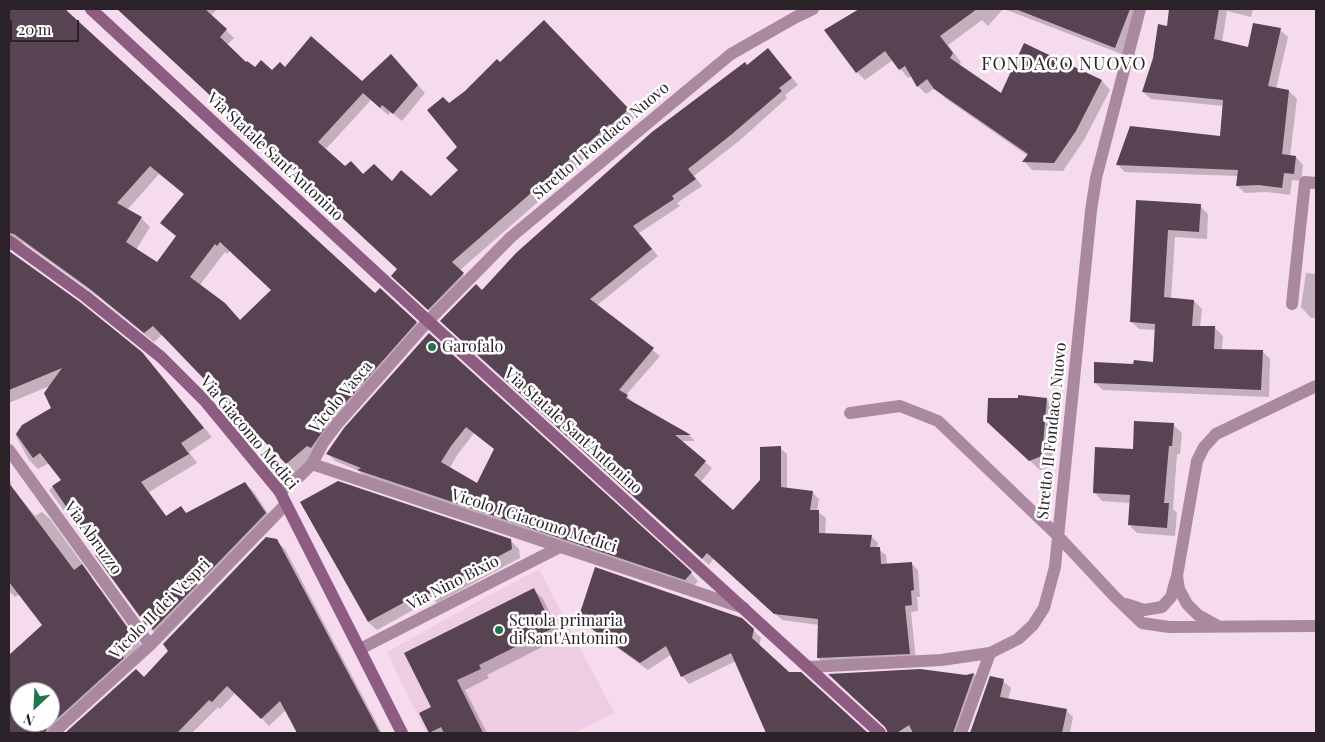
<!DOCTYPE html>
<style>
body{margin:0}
#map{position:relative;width:1325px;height:742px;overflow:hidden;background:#f5dbed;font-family:"Playfair Display",serif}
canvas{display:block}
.frame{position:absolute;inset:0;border:10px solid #2b2128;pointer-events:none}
.north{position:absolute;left:10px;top:682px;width:50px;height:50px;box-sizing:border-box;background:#fff;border:1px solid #aaa6a9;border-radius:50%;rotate:205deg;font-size:14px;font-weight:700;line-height:20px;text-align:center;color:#2b2128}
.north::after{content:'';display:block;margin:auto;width:18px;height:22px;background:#1f774b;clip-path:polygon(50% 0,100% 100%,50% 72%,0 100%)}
.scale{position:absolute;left:10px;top:20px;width:69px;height:22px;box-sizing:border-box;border:2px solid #2b2128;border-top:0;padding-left:6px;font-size:15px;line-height:18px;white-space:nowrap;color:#2b2128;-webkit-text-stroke:4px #fff;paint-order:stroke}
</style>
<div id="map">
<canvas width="1325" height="742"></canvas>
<div class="frame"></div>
<div class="north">N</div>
<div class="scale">20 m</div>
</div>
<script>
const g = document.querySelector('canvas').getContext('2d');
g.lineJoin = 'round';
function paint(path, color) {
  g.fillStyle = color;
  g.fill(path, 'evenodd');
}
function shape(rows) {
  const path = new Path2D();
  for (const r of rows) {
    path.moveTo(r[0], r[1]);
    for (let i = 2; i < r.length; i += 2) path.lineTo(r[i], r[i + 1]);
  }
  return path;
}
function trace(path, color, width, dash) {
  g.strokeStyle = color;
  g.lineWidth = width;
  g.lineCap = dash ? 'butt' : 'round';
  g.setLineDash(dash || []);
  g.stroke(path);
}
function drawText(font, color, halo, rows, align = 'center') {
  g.font = font + ' "Playfair Display",serif';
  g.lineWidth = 5;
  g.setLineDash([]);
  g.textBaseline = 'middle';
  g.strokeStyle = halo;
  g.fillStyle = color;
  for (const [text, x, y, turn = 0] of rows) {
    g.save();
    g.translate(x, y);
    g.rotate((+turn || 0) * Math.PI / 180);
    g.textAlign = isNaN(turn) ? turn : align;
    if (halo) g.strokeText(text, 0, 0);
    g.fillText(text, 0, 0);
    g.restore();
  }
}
const built = shape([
 [539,569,614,713,575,733,426,733,387,652,466,608]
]);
const shadow = shape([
 [9,9,64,9,185,122,375,295,416,322,425,332,296,473,163,334,154,342,100,298,24,243,19,242,12,245,10,251,11,254,141,353,212,437,189,452,197,463,149,492,167,517,181,508,187,514,245,483,254,492,274,523,156,634,147,625,49,490,62,480,49,463,38,469,29,460,16,436,23,426,52,408,52,385,9,403],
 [159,174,185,195,177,237,157,264,136,250,150,227,141,218,127,210],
 [230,251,273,290,241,321,199,286,225,252,227,254],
 [118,9,217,9,211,16,234,38,227,45,246,63,255,69,272,72,285,68,362,82,398,63,425,93,402,121,391,112,388,115,371,100,325,150,345,168,431,197,460,170,459,147,449,105,500,64,544,22,636,117,620,132,619,131,459,271,471,282,436,317,401,283,399,269],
 [862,9,1003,9,988,26,982,20,948,45,961,62,959,65,1002,95,1024,44,1102,81,1110,90,1084,140,1063,171,1032,170,1024,161,1028,156,945,98,935,88,926,94,918,86,912,76,908,78,893,60,865,80,857,72,826,31],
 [1004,9,1138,9,1124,55],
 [1174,9,1253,9,1251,17,1227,11,1222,42,1249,49,1280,30,1288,37,1276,89,1289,91,1297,99,1290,156,1296,157,1303,165,1301,181,1292,180,1290,195,1267,192,1245,193,1237,186,1238,176,1125,172,1118,165,1222,137,1224,106,1151,99,1143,92,1170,28],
 [774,56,798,85,785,95,787,98,739,141,694,176,702,186,677,203,680,206,639,233,658,256,596,306,660,356,626,395,634,403,633,404,690,436,695,441,680,441,712,468,700,483,733,512,762,481,780,448,787,454,787,489,812,492,819,499,817,511,826,518,825,535,871,536,878,543,877,548,886,555,887,565,911,563,918,570,920,597,917,597,918,611,911,612,916,660,825,665,818,658,819,625,782,620,714,558,709,565,448,327,482,292,748,66],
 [1138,202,1200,206,1208,214,1207,239,1175,237,1171,299,1194,301,1202,309,1200,327,1215,328,1223,336,1222,350,1262,351,1270,359,1269,397,1103,390,1095,383,1135,365,1154,363,1156,330,1139,329,1131,321],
 [1306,273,1316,274,1316,318,1311,318,1301,307],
 [429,334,691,573,698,581,693,587,366,478,359,471,335,461,328,454],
 [474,433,495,449,477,485,449,469,458,454],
 [1046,399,1056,409,1052,466,1040,470,999,432],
 [1173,425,1182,433,1180,454,1177,454,1173,509,1177,513,1175,536,1137,533,1129,525,1130,503,1102,501,1094,492,1134,450],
 [9,479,12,484,10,485,35,516,42,512,50,519,92,577,33,610,20,594,15,597,9,591],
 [510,540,519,549,520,558,437,603,433,599,377,630,368,622],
 [276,541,285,549,382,733,299,733,286,710,269,726,236,692,220,709,218,707,192,733,67,733,136,671,144,679],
 [92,581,100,588,141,645,57,733,9,733,9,657],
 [20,692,50,692,50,722,20,722],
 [534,590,543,599,562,637,487,675,489,678,465,690,487,733,431,733,430,732,432,707],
 [579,618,753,630,761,638,759,646,789,674,801,674,866,733,767,733,736,661,689,684,682,676,672,654,648,670,587,626],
 [974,674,981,681,962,733,889,733,889,731,966,676],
 [991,678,1003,681,1011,688,1008,700,1066,710,1073,717,1070,733,971,733]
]);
const building = shape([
 [9,9,65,9,375,293,380,288,417,322,332,418,311,448,307,446,286,464,153,326,144,333,90,289,14,234,9,233],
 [150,166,184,194,160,223,176,236,157,262,126,242,142,217,117,203],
 [220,242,271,290,240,320,225,303,190,277,215,244,217,246],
 [117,9,205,9,227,29,220,37,246,62,247,61,255,67,261,60,272,70,280,62,285,67,311,36,362,81,391,54,418,85,393,114,382,105,380,108,363,93,318,142,345,166,351,161,363,174,374,164,392,181,401,170,431,196,458,170,446,158,457,147,427,110,443,97,449,103,465,91,497,59,500,62,544,20,629,109,611,125,610,124,452,262,464,273,428,310,391,276,397,269],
 [859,9,977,9,940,36,953,53,950,58,1001,93,1024,43,1102,80,1076,131,1054,163,1022,162,1028,154,934,89,927,79,917,87,905,66,899,70,885,51,856,73,824,30],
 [1018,9,1130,9,1115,48,1018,10],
 [1169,9,1219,9,1214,39,1248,47,1253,23,1281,28,1268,86,1289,90,1282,154,1296,156,1294,174,1284,173,1282,188,1259,185,1236,186,1238,170,1116,165,1130,126,1220,136,1223,100,1142,92,1153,58,1158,24,1167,26],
 [768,48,792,78,779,88,782,91,732,134,688,169,696,179,672,196,674,199,633,226,652,249,590,299,654,348,619,390,628,395,626,398,691,435,675,435,706,461,694,475,733,510,760,480,760,447,781,446,781,487,813,491,810,510,819,510,819,533,872,535,870,547,880,547,881,564,912,562,914,590,911,591,912,605,905,606,910,654,817,658,818,619,774,614,707,553,702,559,440,321,476,284,482,290,516,253,652,132,745,62,747,65],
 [1136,200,1201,204,1199,232,1168,230,1164,297,1194,300,1192,326,1215,326,1214,349,1263,350,1261,390,1094,383,1094,362,1133,364,1134,360,1153,362,1155,324,1130,322],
 [9,251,80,302,142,352,204,428,181,443,189,454,141,482,166,516,181,506,186,513,245,482,266,513,153,630,148,623,146,625,95,555,98,553,52,486,61,480,40,453,33,458,16,434,22,425,51,408,44,393,62,368,9,390],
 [429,333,692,572,685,580,357,470,361,468,326,454,344,428],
 [466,427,494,449,477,483,441,462,451,446],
 [1018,395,1047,398,1042,456,1029,461,987,422,988,398,1018,398],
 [1134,421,1174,423,1172,446,1169,446,1164,503,1169,503,1167,528,1128,525,1130,495,1093,493,1095,447,1133,449],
 [338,481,511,539,512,549,427,595,425,591,368,622,300,502],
 [9,483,74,570,82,564,134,637,119,652,124,658,48,727,45,733,9,733,9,655,42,625,9,582],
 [20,692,50,692,50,722,20,722],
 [266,537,277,539,380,733,297,733,280,701,261,719,227,686,212,702,209,700,177,733,65,733,136,669,144,677,168,651,163,644],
 [595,567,742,618,754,629,752,638,789,672,801,672,868,733,766,733,731,653,681,677,666,646,640,663,578,619],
 [534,588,553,628,479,665,481,669,457,680,483,733,444,733,441,727,429,733,419,713,431,707,404,653],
 [920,669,966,675,974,673,953,733,913,733,909,725,897,733,888,733,885,727,828,674],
 [990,676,1004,679,1000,697,1067,709,1062,733,970,733]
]);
const lane = shape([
 [850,413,900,406,938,421,1058,536]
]);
const street = shape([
 [1292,304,1305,182,1316,183],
 [9,450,150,645],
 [312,464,744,608],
 [280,492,302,474,312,464,323,443,338,423,428,321,511,237,731,54,796,17,813,9],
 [1058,536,1115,597,1142,623,1169,627,1316,626],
 [1126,604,1144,610,1162,607,1171,597,1176,579],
 [1216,625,1198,615,1187,604,1179,589,1177,576,1197,461,1204,447,1216,434,1316,386],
 [360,649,560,547],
 [809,667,941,660,990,653,1018,639,1033,625,1044,608,1055,567,1091,211,1096,178,1140,9],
 [53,733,150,645,286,504],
 [961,733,990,653]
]);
const secondary = shape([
 [91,9,428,321,880,733],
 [9,241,85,296,161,357,205,401,280,492,402,733]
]);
const markers = [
 [432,347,5,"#1f774b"],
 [499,630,5,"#1f774b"]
];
const streetNames = [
 ["Stretto I Fondaco Nuovo",601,141,-40],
 ["Via Statale Sant'Antonino",275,157,43],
 ["Vicolo Vasca",341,397,-50],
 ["Via Statale Sant'Antonino",573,431,42],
 ["Stretto II Fondaco Nuovo",1052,431,-84],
 ["Via Giacomo Medici",249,433,50],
 ["Vicolo I Giacomo Medici",534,521,18],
 ["Via Abruzzo",93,538,54],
 ["Via Nino Bixio",453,583,-27],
 ["Vicolo II dei Vespri",160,609,-45]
];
const poiNames = [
 ["Garofalo",442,347],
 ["Scuola primaria",509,621],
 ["di Sant'Antonino",509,639]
];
const neighbourhoodNames = [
 ["FONDACO NUOVO",1064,64]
];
paint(built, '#eecde4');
paint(shadow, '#0003');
paint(building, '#584352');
trace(lane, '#aa89a0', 12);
trace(street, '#aa89a0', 12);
trace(secondary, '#8c5d80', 12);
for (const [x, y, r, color] of markers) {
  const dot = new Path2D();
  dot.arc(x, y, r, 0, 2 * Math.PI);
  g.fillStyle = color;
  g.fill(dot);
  trace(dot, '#fff', 2);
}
drawText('16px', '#2b2128', '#fff', streetNames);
drawText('16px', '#2b2128', '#fff', poiNames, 'left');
g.letterSpacing = '1px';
drawText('18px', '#2b2128', '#fff', neighbourhoodNames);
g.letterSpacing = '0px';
</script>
